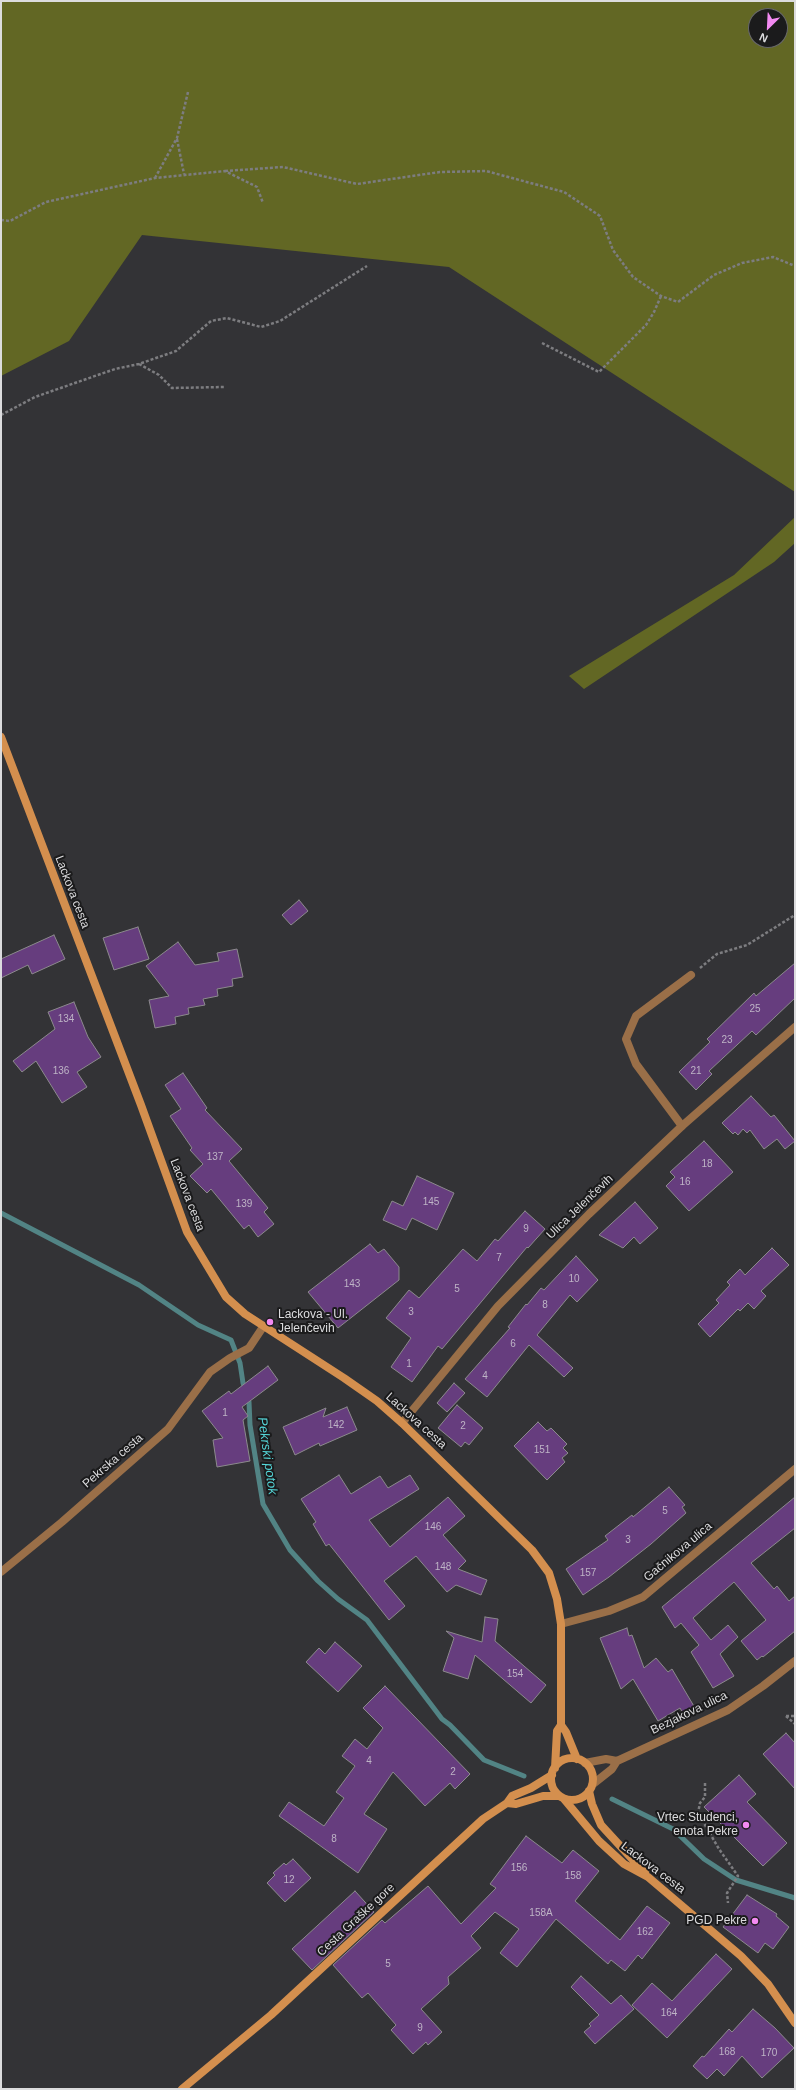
<!DOCTYPE html>
<meta charset="utf-8">
<style>
body{margin:0}
#map{position:relative;width:796px;height:2090px;overflow:hidden;background:#333336;font-family:Helvetica,sans-serif}
canvas{display:block}
.frame{position:absolute;inset:0;border:2px solid #dcdcde;pointer-events:none}
.north{position:absolute;left:748px;top:8px;width:40px;height:40px;box-sizing:border-box;background:#1b1b1c;border:1px solid #68686a;border-radius:50%;rotate:204deg;font-size:11px;font-weight:700;line-height:16px;text-align:center;color:#dcdcde}
.north::after{content:'';display:block;margin:auto;width:14px;height:18px;background:#f38af1;clip-path:polygon(50% 0,100% 100%,50% 72%,0 100%)}
</style>
<div id="map">
<canvas width="796" height="2090"></canvas>
<div class="frame"></div>
<div class="north">N</div>
</div>
<script>
const g = document.querySelector('canvas').getContext('2d');
g.lineJoin = 'round';
function paint(path, color) {
  g.fillStyle = color;
  g.fill(path, 'evenodd');
}
function shape(rows) {
  const path = new Path2D();
  for (const r of rows) {
    if (r.length === 3) {
      path.moveTo(r[0] + r[2], r[1]);
      path.arc(r[0], r[1], r[2], 0, 2 * Math.PI);
      continue;
    }
    path.moveTo(r[0], r[1]);
    for (let i = 2; i < r.length; i += 2) path.lineTo(r[i], r[i + 1]);
  }
  return path;
}
function trace(path, color, width, dash) {
  g.strokeStyle = color;
  g.lineWidth = width;
  g.lineCap = dash ? 'butt' : 'round';
  g.setLineDash(dash || []);
  g.stroke(path);
}
function drawText(font, color, halo, rows, align = 'center') {
  g.font = font + ' Helvetica,sans-serif';
  g.lineWidth = 4;
  g.setLineDash([]);
  g.textBaseline = 'middle';
  g.strokeStyle = halo;
  g.fillStyle = color;
  for (const [text, x, y, turn = 0] of rows) {
    g.save();
    g.translate(x, y);
    g.rotate((+turn || 0) * Math.PI / 180);
    g.textAlign = isNaN(turn) ? turn : align;
    if (halo) g.strokeText(text, 0, 0);
    g.fillText(text, 0, 0);
    g.restore();
  }
}
const forest = shape([
 [1,1,795,1,795,492,449,267,142,235,69,341,1,376],
 [756,16,780,16,780,40,756,40],
 [795,517,795,543,774,562,584,689,569,676,734,575]
]);
const stream = shape([
 [1,1213,139,1285,198,1325,231,1340,240,1363,243,1383,249,1402,250,1425,263,1504,290,1550,318,1581,338,1599,367,1620,442,1719,450,1725,484,1760,524,1776],
 [612,1799,673,1829,704,1859,736,1880,795,1898]
]);
const building = shape([
 [299,900,308,911,291,925,282,915,299,900],
 [138,927,149,959,114,970,103,938,138,927],
 [54,935,65,959,32,974,28,965,1,978,1,959,54,935],
 [178,942,195,965,219,961,217,953,237,949,243,977,232,979,233,986,217,989,218,996,203,999,205,1005,188,1008,189,1014,175,1017,176,1024,155,1028,149,1000,169,996,146,966,178,942],
 [795,963,795,998,756,1035,752,1031,709,1071,712,1074,696,1090,679,1072,710,1042,707,1039,754,993,756,996,795,963],
 [74,1002,88,1037,101,1057,77,1072,87,1087,62,1103,36,1061,22,1072,13,1061,55,1029,48,1012,74,1002],
 [183,1073,207,1108,205,1110,242,1149,229,1161,268,1208,264,1212,274,1224,258,1237,249,1225,244,1229,211,1189,207,1193,190,1176,203,1164,190,1150,192,1148,170,1116,181,1109,165,1085,183,1073],
 [751,1096,771,1117,774,1115,795,1141,785,1149,777,1139,764,1149,750,1130,747,1133,743,1129,738,1135,735,1132,733,1134,722,1123,751,1096],
 [704,1141,733,1172,689,1211,666,1186,675,1177,670,1172,704,1141],
 [417,1176,454,1193,437,1230,412,1218,406,1230,383,1220,392,1201,403,1206,417,1176],
 [635,1202,658,1228,640,1244,634,1237,623,1248,599,1235,635,1202],
 [525,1211,545,1229,528,1248,527,1247,442,1349,438,1346,412,1382,391,1367,411,1338,386,1318,409,1290,419,1298,463,1249,477,1261,495,1239,498,1241,525,1211],
 [370,1244,378,1253,384,1249,399,1267,399,1280,338,1328,308,1292,370,1244],
 [772,1248,789,1265,761,1291,766,1296,754,1309,748,1303,740,1311,738,1309,710,1337,698,1324,719,1303,716,1300,730,1285,727,1282,740,1269,745,1275,772,1248],
 [576,1256,598,1280,577,1302,570,1295,537,1335,573,1368,564,1377,529,1345,487,1397,465,1379,510,1328,508,1327,526,1304,527,1305,541,1288,544,1290,576,1256],
 [268,1366,278,1380,242,1407,248,1416,243,1420,250,1461,217,1467,213,1440,223,1438,202,1411,229,1391,231,1394,268,1366],
 [454,1383,465,1393,447,1412,437,1403,454,1383],
 [457,1405,483,1428,469,1445,465,1442,461,1447,438,1428,457,1405],
 [347,1407,357,1430,320,1446,319,1443,295,1455,283,1427,326,1408,323,1417,347,1407],
 [538,1422,547,1431,551,1428,567,1444,563,1448,568,1453,562,1458,565,1462,547,1480,514,1446,538,1422],
 [339,1475,351,1494,380,1476,388,1488,410,1475,419,1489,369,1520,390,1547,448,1497,465,1516,443,1535,466,1561,458,1569,487,1580,481,1595,456,1585,447,1592,416,1556,384,1581,405,1606,389,1620,329,1544,326,1546,313,1524,316,1522,301,1499,339,1475],
 [669,1487,685,1505,682,1507,686,1513,651,1544,609,1577,583,1595,566,1569,608,1540,605,1536,632,1515,633,1517,669,1487],
 [795,1497,795,1528,751,1563,774,1589,777,1586,789,1601,795,1596,795,1631,763,1657,762,1656,757,1660,741,1641,766,1620,734,1582,693,1618,711,1640,728,1625,738,1637,720,1654,734,1676,713,1688,691,1652,699,1645,681,1623,675,1628,662,1607,795,1497],
 [485,1617,498,1619,495,1641,546,1685,531,1703,475,1655,468,1679,443,1671,454,1638,446,1631,482,1642,485,1617],
 [627,1628,629,1636,632,1635,644,1668,656,1658,668,1672,672,1669,695,1708,684,1715,680,1708,658,1721,633,1679,621,1689,600,1638,627,1628],
 [335,1642,362,1666,338,1692,306,1662,319,1648,325,1654,335,1642],
 [385,1686,470,1774,455,1789,450,1783,425,1806,393,1772,364,1814,387,1829,358,1873,279,1816,289,1802,324,1826,344,1798,336,1792,355,1766,342,1756,355,1739,367,1749,383,1728,363,1708,385,1686],
 [786,1733,795,1743,795,1789,763,1754,786,1733],
 [739,1775,756,1794,747,1802,787,1843,763,1866,704,1807,739,1775],
 [526,1836,562,1863,573,1850,599,1871,575,1901,620,1940,647,1906,670,1923,642,1959,638,1955,625,1971,611,1960,608,1964,556,1919,517,1967,500,1953,519,1929,495,1912,471,1936,481,1948,448,1977,449,1984,421,2009,442,2032,428,2045,426,2042,413,2054,391,2030,396,2025,368,1993,362,1998,333,1965,382,1920,385,1923,428,1886,461,1924,496,1888,490,1884,526,1836],
 [293,1859,311,1878,285,1902,267,1883,275,1875,273,1873,284,1863,286,1865,293,1859],
 [355,1891,374,1912,312,1970,292,1949,355,1891],
 [747,1895,777,1914,776,1916,789,1927,773,1949,765,1943,758,1953,723,1927,747,1895],
 [716,1954,732,1969,667,2038,632,2005,652,1983,672,2001,716,1954],
 [581,1976,611,2004,621,1995,634,2009,595,2044,584,2032,591,2026,589,2024,599,2015,571,1987,581,1976],
 [753,2009,775,2028,794,2048,762,2078,742,2056,724,2076,717,2069,707,2079,693,2066,702,2056,704,2057,729,2029,732,2032,753,2009]
]);
const path = shape([
 [177,139,184,174],
 [225,171,283,167,357,184,440,172,486,171,564,192,600,216,613,250,633,277,661,296,678,302,714,275,742,263,773,257,795,266],
 [155,178,177,138,188,92],
 [1,220,10,221,46,202,155,178,225,171,257,187,263,203],
 [542,343,599,372,646,325,654,312,661,296],
 [139,364,159,375,172,388,225,387],
 [1,415,35,397,115,369,139,364,176,351,211,321,227,318,261,327,280,321,367,266],
 [700,968,717,954,747,945,795,915],
 [786,1716,795,1724],
 [786,1716,795,1716],
 [705,1783,705,1797,700,1803,698,1813,719,1849,738,1876,727,1893,728,1903]
]);
const lane = shape([
 [682,1126,636,1064,626,1039,636,1016,691,975],
 [1,1572,62,1522,168,1429,210,1372,230,1358,249,1348,263,1327]
]);
const street = shape([
 [402,1423,498,1306,589,1214,682,1126,795,1027],
 [561,1624,609,1611,643,1597,795,1469],
 [585,1763,606,1759,617,1761],
 [593,1784,612,1769,617,1761,728,1710,763,1686,795,1661]
]);
const secondary = shape([
 [1,737,141,1105,187,1232,226,1297,245,1314,344,1378,377,1401,402,1423,532,1550,549,1573,557,1599,561,1624,561,1725,557,1731,555,1768],
 [561,1725,566,1732,577,1759],
 [572,1779,21],
 [589,1791,592,1804,601,1825,645,1873],
 [564,1799,599,1841,624,1864,648,1877,741,1956,768,1984,795,2023],
 [507,1803,512,1796,531,1788,552,1775],
 [182,2089,271,2015,483,1819,507,1803,516,1804,543,1796,559,1796]
]);
const markers = [
 [270,1322,4,"#f38af1"],
 [746,1825,4,"#f38af1"],
 [755,1921,4,"#f38af1"]
];
const numberNames = [
 ["25",755,1009],
 ["134",66,1019],
 ["23",727,1040],
 ["136",61,1071],
 ["21",696,1071],
 ["137",215,1157],
 ["18",707,1164],
 ["16",685,1182],
 ["145",431,1202],
 ["139",244,1204],
 ["9",526,1229],
 ["7",499,1258],
 ["10",574,1279],
 ["143",352,1284],
 ["5",457,1289],
 ["8",545,1305],
 ["3",411,1312],
 ["6",513,1344],
 ["1",409,1364],
 ["4",485,1376],
 ["1",225,1413],
 ["142",336,1425],
 ["2",463,1426],
 ["151",542,1450],
 ["5",665,1511],
 ["146",433,1527],
 ["3",628,1540],
 ["148",443,1567],
 ["157",588,1573],
 ["154",515,1674],
 ["4",369,1761],
 ["2",453,1772],
 ["8",334,1839],
 ["156",519,1868],
 ["158",573,1876],
 ["12",289,1880],
 ["158A",541,1913],
 ["162",645,1932],
 ["5",388,1964],
 ["164",669,2013],
 ["9",420,2028],
 ["168",727,2052],
 ["170",769,2053]
];
const streetNames = [
 ["Lackova cesta",72,892,69],
 ["Lackova cesta",187,1195,69],
 ["Ulica Jelenčevih",580,1207,-44],
 ["Lackova cesta",416,1421,42],
 ["Pekrska cesta",113,1461,-41],
 ["Gačnikova ulica",678,1552,-40],
 ["Bezjakova ulica",689,1713,-26],
 ["Lackova cesta",653,1868,37],
 ["Cesta Graške gore",356,1920,-43]
];
const poiNames = [
 ["Lackova - Ul.",278,1315,"left"],
 ["Jelenčevih",278,1329,"left"],
 ["Vrtec Studenci,",738,1818],
 ["enota Pekre",738,1832],
 ["PGD Pekre",747,1921]
];
const waterNames = [
 ["Pekrski potok",267,1456,82]
];
paint(forest, '#626724');
trace(stream, '#528485', 5);
paint(building, '#663d7e');
trace(building, '#8c8a8d', 1);
trace(path, '#7d7d80', 2.5, [3, 2]);
trace(lane, '#9a6f48', 8);
trace(street, '#9a6f48', 8);
trace(secondary, '#d48f4e', 8);
for (const [x, y, r, color] of markers) {
  const dot = new Path2D();
  dot.arc(x, y, r, 0, 2 * Math.PI);
  g.fillStyle = color;
  g.fill(dot);
  trace(dot, '#1b1b1c', 1.5);
}
drawText('10px', '#beb4c6', null, numberNames);
drawText('12px', '#dcdcde', '#1b1b1c', streetNames);
drawText('12px', '#dcdcde', '#1b1b1c', poiNames, 'right');
drawText('italic 13px', '#56d8db', '#1b1b1c', waterNames);
</script>
